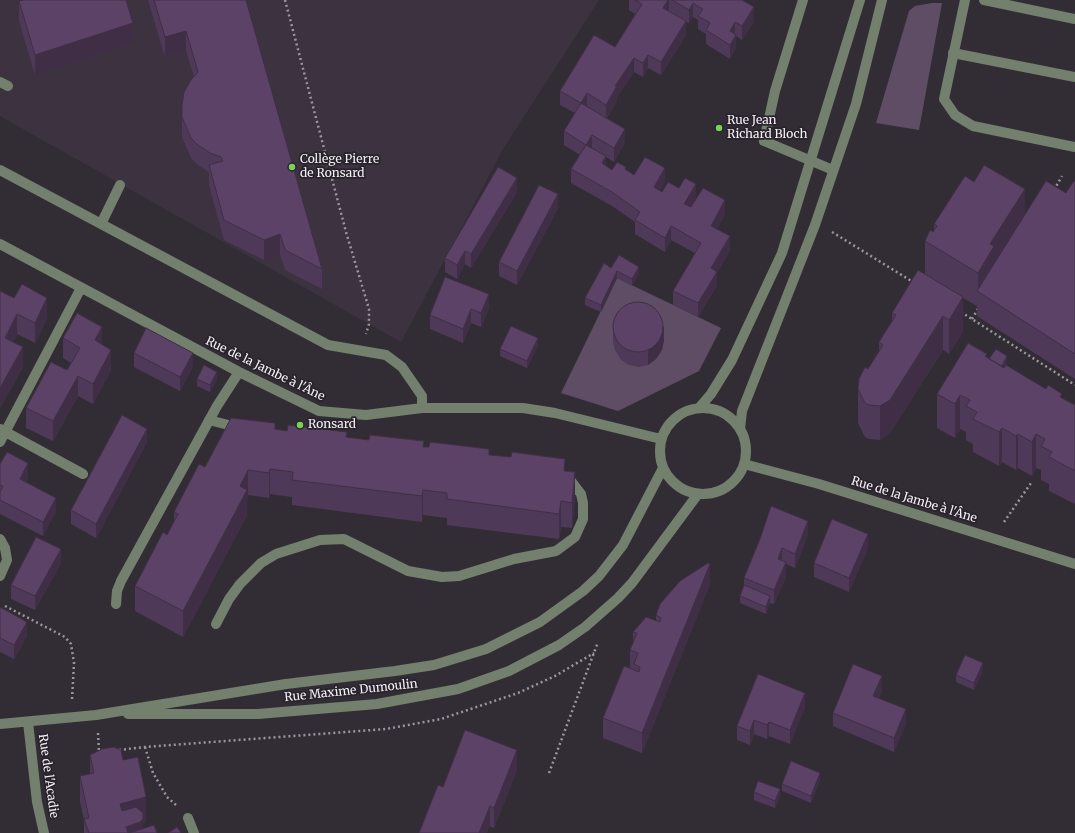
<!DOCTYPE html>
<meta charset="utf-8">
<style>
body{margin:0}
canvas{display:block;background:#322d35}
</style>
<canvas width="1075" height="833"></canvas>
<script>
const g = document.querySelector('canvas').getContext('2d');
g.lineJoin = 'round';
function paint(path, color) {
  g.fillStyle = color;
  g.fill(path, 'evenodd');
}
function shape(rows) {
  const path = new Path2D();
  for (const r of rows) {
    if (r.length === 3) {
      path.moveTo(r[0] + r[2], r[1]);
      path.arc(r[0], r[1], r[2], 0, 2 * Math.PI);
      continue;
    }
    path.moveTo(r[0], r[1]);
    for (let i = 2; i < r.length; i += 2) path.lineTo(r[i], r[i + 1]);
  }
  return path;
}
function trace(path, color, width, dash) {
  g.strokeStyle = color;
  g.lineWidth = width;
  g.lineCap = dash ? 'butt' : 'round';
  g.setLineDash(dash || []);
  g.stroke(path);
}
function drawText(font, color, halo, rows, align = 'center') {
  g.font = font + ' Merriweather,serif';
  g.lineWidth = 3.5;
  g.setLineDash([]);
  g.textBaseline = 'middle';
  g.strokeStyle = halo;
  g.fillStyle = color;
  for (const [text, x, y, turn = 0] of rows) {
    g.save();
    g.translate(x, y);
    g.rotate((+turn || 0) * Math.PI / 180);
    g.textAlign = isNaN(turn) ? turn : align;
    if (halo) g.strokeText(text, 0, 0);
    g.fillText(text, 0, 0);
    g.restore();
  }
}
const built = shape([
 [0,0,599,0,503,149,401,342,0,116]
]);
const green = shape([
 [932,3,942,3,919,130,876,123,909,11,915,6],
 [617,278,721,328,699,371,618,411,561,393]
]);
const path = shape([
 [285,0,346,232,369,309,369,324,366,334],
 [1054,190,1062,176],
 [832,232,913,282],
 [961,312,1075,385],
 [972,319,978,309],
 [1004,522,1031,483],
 [5,606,65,637,71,644,74,663,72,699],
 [98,733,99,752],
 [145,747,153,773,167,797,176,805],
 [119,750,145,747,386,729,441,719,518,693,555,676,594,653],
 [549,773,598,642]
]);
const minor = shape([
 [803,0,775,91,764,141,833,170],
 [965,0,944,99,955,115,973,126,1075,147],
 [984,0,1075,19],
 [953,53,1075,77],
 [0,82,8,86],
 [0,170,328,345,386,355,402,367,422,396,422,408],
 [101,224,120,185],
 [0,244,239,372,319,411,366,415,422,408,523,408,555,413,661,439],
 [703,451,43],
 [699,408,711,394,732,360,782,253,860,0],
 [209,420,240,428],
 [0,429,83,474],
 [740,429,742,411,815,225,856,104,882,0],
 [0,442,81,288],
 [744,464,819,484,1075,564],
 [0,539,5,548,7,560,0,576],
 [116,604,117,591,121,581,217,406,239,372],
 [216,624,229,599,240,584,261,563,276,554,320,540,344,539,408,571,442,577,459,576,514,559,556,551,575,537,583,519,583,503,581,494,571,481,566,477],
 [128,714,258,714,377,704,458,689,509,671,559,645,585,627,618,598,632,583,698,494],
 [28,722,37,802,44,833],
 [0,724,96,715,286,684,395,671,434,665,486,649,540,622,583,591,599,576,623,545,663,468],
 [188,818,194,833]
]);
const wall = shape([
 [148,0,246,0,322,269,322,289,285,270,280,254,264,260,224,240,209,185,209,172,198,165,191,158,182,137,182,105,194,77,186,51,165,57],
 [629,0,742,0,754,21,742,40,736,36,736,48,730,59,706,44,706,34,698,29,698,20,693,17,689,23,686,22,686,35,661,75,648,68,643,77,634,72,617,97,617,100,607,118,625,142,614,162,606,157,606,166,612,170,626,170,634,175,665,182,660,191,662,192,696,198,690,207,725,214,717,229,730,250,717,273,717,285,698,317,673,305,673,291,695,253,671,240,665,252,635,234,635,222,612,206,571,183,571,169,580,155,564,145,564,131,575,113,560,105,560,91,615,47,635,14,629,10],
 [19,1,133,43,35,75,19,21],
 [1075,181,1075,379,977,316,977,306,963,298,963,331,949,354,943,350,890,433,880,440,869,439,865,437,858,423,858,389,868,369,879,351,879,342,892,321,892,313,925,274,925,241,934,230,934,224,1025,215,1066,193],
 [517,192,471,268,465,264,457,279,445,272,445,258],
 [558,208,517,285,499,276,499,262],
 [611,268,639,274,632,286,617,278,601,312,585,305,585,298],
 [445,277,489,308,481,327,471,323,463,343,430,329,430,315],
 [0,291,47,318,35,343,17,334,13,342,23,367,0,408],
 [613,328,664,340,662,350,656,359,648,365,639,367,629,365,621,360,615,350,613,342],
 [63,338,102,345,111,370,93,404,78,396,53,441,26,428,26,408,67,370,71,363,63,358],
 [538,345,527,368,500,356,500,349],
 [134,353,193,366,180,391,134,367],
 [987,357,989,359,1007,363,1006,366,1046,389,1062,398,1075,405,1075,504,1049,491,1049,484,1041,480,1041,470,1036,468,1032,476,1018,468,1016,470,1002,462,999,466,973,452,973,444,966,440,966,432,960,429,955,438,937,428,937,394],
 [197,379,217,379,210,392,197,386],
 [275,430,489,455,565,471,575,498,572,528,561,527,559,539,447,525,447,518,423,515,422,522,292,505,292,497,270,494,269,498,248,495,247,499,247,515,183,637,135,611,135,586,167,535,174,522,174,512,205,467],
 [147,442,96,538,71,524,71,510],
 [0,464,28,477,26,482,56,511,43,536,0,514],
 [808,535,795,568,786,564,786,576,774,604,770,603,766,614,740,603,740,596,744,585,744,578,760,539],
 [868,548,849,592,814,577,814,563],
 [61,563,35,610,11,599,11,585],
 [710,584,642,753,603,738,603,718,630,668,630,650,633,643,633,632,656,621,656,615],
 [0,607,27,636,14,659,0,652],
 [983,670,974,690,956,682,956,675],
 [758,674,805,707,790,744,769,736,767,739,754,734,750,745,737,740,737,726],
 [882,690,879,698,906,723,894,752,833,726,833,713],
 [90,755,123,760,146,822,143,823,143,829,157,833,84,833,84,820,80,802,80,776,90,774],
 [517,770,494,828,490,826,443,787],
 [820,780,811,803,782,791,782,784],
 [754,792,780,796,775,808,754,800]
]);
const shadedWall = shape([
 [668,0,669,0,669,12,663,8],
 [693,3,693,17,689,23,689,10],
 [754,7,754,21,742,40,742,26],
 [686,21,686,35,661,75,661,62],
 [735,22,735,35,730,31],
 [133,23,133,43,35,75,35,55],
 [186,31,186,51,165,57,165,37],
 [736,35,736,48,730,59,730,45],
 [648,55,648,68,643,77,643,63],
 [634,58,634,72,617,97,617,100,606,119,606,105,615,86],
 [587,93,587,107,581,103],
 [625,129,625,142,614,162,614,148],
 [592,135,592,148,586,145],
 [606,156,606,170,602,163],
 [665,168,665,182,654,201,654,187],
 [517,178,517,192,471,268,471,254],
 [696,184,696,198,684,217,684,204],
 [1025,189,1025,223,978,292,978,273,990,244],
 [558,194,558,208,517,285,517,271],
 [725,200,725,214,711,240,711,226],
 [671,226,671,240,665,252,665,238],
 [280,234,280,254,264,260,264,240],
 [730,236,730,250,717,273,717,285,698,317,698,303,711,268],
 [465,251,465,264,457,279,457,265],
 [639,267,639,274,632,286,632,279],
 [617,271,617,278,601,312,601,305],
 [489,294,489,308,481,327,481,313],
 [963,297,963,331,949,354,949,320],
 [47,298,47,318,35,343,35,323],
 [471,309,471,323,463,343,463,329],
 [17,314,17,334,5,358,5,338],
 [943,316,943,350,890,433,880,440,880,406],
 [664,326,664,340,662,350,656,359,648,365,648,351],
 [102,327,102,347,95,340],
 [538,338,538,345,527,368,527,361],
 [23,347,23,367,0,408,0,388],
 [111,350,111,370,93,404,93,384],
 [193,353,193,366,180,391,180,377],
 [1007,356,1007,363,1000,376,1000,369],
 [217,372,217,379,210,392,210,385],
 [78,376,78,396,53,441,53,421],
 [960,395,960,429,955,438,955,404],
 [1002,428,1002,462,999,466,999,432],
 [147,429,147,442,96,538,96,524],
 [1018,434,1018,468,1016,470,1016,436],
 [1036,434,1036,468,1032,476,1032,442],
 [565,459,565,484,564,471],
 [28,463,28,477,20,492,20,479],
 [270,469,270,494,269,498,269,473],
 [248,470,248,495,247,499,247,515,183,637,183,611,240,486],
 [575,472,575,498,572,528,572,503],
 [423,490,423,515,422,522,422,496],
 [56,498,56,511,43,536,43,522],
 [561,501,561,527,559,539,559,514],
 [808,521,808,535,795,568,795,554],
 [868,534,868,548,849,592,849,578],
 [782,548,782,562,778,559],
 [61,549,61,563,35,610,35,596],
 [786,562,786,576,774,604,774,590],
 [710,564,710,584,642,753,642,733],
 [770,596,770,603,766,614,766,607],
 [27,622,27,636,14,659,14,645],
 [983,663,983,670,974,690,974,683],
 [882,676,882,690,873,710,873,696],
 [805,693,805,707,790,744,790,730],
 [906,709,906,723,894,752,894,738],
 [754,720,754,734,750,745,750,731],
 [769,722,769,736,767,739,767,725],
 [517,750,517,770,494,828,494,808],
 [820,773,820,780,811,803,811,796],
 [780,789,780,796,775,808,775,801],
 [146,797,146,822,143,823,143,833,126,833,120,804],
 [490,806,490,826,487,833,479,833]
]);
const building = shape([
 [23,0,126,0,133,23,35,55,19,1,23,0],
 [154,0,246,0,322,269,285,250,280,234,264,240,224,220,209,165,223,161,221,157,210,153,198,145,191,138,182,117,182,105,184,92,191,80,198,72,186,31,165,37,154,0],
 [635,0,668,0,663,8,686,21,661,62,648,55,643,63,634,58,615,86,617,86,606,105,587,93,581,103,560,91,594,35,615,47,642,4,635,0],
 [672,0,742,0,754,7,742,26,735,22,730,31,736,35,730,45,706,30,710,23,698,16,703,9,693,3,689,10,672,0],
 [581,103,625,129,614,148,592,135,586,145,606,156,602,163,612,170,617,162,626,167,625,169,634,175,645,157,665,168,654,187,662,192,668,182,679,188,685,178,696,184,684,204,691,207,703,188,725,200,711,226,730,236,711,268,717,272,698,303,673,291,701,243,671,226,665,238,635,220,640,212,612,192,571,169,586,145,564,131,581,103],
 [984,165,1025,189,990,244,994,246,978,273,925,241,930,230,933,232,937,226,934,224,965,176,974,182,984,165],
 [498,167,517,178,471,254,465,251,457,265,445,258,498,167],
 [1046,181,1066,193,1073,182,1075,181,1075,354,977,291,1046,181],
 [539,185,558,194,517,271,499,262,539,185],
 [619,255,639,267,632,279,617,271,601,305,585,298,604,263,611,268,619,255],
 [918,270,963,297,949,320,943,316,890,400,880,406,869,405,865,403,858,389,859,379,865,367,868,369,883,345,879,342,896,315,892,313,918,270],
 [445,277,489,294,481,313,471,309,463,329,430,315,445,277],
 [22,284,47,298,35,323,17,314,5,338,23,347,0,388,0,291,14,298,22,284],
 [638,327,25],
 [77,313,102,327,95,340,111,350,93,384,78,376,53,421,26,408,51,362,67,370,80,348,63,338,77,313],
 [511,326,538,338,527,361,500,349,511,326],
 [146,328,193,353,180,377,134,353,146,328],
 [968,343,987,354,985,356,1004,368,1006,365,1046,389,1048,385,1062,394,1060,397,1075,405,1075,471,1049,457,1052,452,1041,446,1045,439,1036,434,1032,442,1018,434,1016,436,1002,428,999,432,973,419,977,412,966,406,970,400,960,395,955,404,937,394,968,343],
 [996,349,1007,356,1002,366,989,359,996,349],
 [204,365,217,372,210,385,197,379,204,365],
 [122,415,147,429,96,524,71,510,122,415],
 [231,418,275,423,275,429,287,431,288,425,347,432,346,437,369,440,370,435,424,441,423,447,429,447,430,442,489,449,489,455,511,457,512,452,565,459,564,471,575,472,572,503,561,501,559,514,447,499,447,493,423,490,422,496,292,480,293,472,270,469,269,473,248,470,240,486,247,490,183,611,135,586,163,532,167,535,178,514,174,512,199,464,205,467,231,418],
 [7,452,28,463,20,479,56,498,43,522,0,500,0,492,3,486,0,485,0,464,7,452],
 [771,506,808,521,795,554,782,548,778,559,786,562,774,590,744,578,760,539,771,506],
 [832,519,868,534,849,578,814,563,832,519],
 [36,537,61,549,35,596,11,585,36,537],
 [708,563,710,564,642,733,603,718,624,666,639,672,640,667,634,664,638,653,630,650,637,633,633,632,646,617,660,622,661,618,656,615,660,604,680,581,708,563],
 [744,585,770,596,766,607,740,596,744,585],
 [0,607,27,622,14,645,0,638,0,607],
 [965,655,983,663,974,683,956,675,965,655],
 [853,664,882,676,873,696,906,709,894,738,833,713,853,664],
 [758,674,805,693,790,730,769,722,767,725,754,720,750,731,737,726,758,674],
 [465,730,517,750,494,808,490,806,479,833,419,833,438,785,443,787,465,730],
 [114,747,121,750,123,760,138,757,146,797,120,804,122,811,136,807,143,813,143,819,140,822,126,827,128,833,89,833,84,819,89,818,80,776,94,773,90,755,102,749,114,747],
 [791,761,820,773,811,796,782,784,791,761],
 [758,781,780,789,775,801,754,792,758,781],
 [154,825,157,833,129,833,154,825],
 [177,827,181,833,168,833,177,827]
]);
const markers = [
 [719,128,4,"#79d157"],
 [292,167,4,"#79d157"],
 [300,425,4,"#79d157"]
];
const poiNames = [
 ["Rue Jean",727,121],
 ["Richard Bloch",727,135],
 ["Collège Pierre",300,160],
 ["de Ronsard",300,174],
 ["Ronsard",308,425]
];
const streetNames = [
 ["Rue de la Jambe à l'Âne",265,369,26],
 ["Rue de la Jambe à l'Âne",914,500,17],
 ["Rue Maxime Dumoulin",351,691,-6],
 ["Rue de l'Acadie",48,776,82]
];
paint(built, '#3c3240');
paint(green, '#5e4d65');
trace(path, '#9b969d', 2.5, [2, 3]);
trace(minor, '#73806e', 10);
paint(wall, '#4f3958');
paint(shadedWall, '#402e47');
paint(building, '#5c4266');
trace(building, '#402e47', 1);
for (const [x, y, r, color] of markers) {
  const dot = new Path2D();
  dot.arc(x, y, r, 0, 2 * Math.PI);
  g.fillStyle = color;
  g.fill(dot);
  trace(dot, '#29232b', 1.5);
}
drawText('12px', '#f3eff5', '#29232b', poiNames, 'left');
drawText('12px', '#f3eff5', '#29232b', streetNames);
</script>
